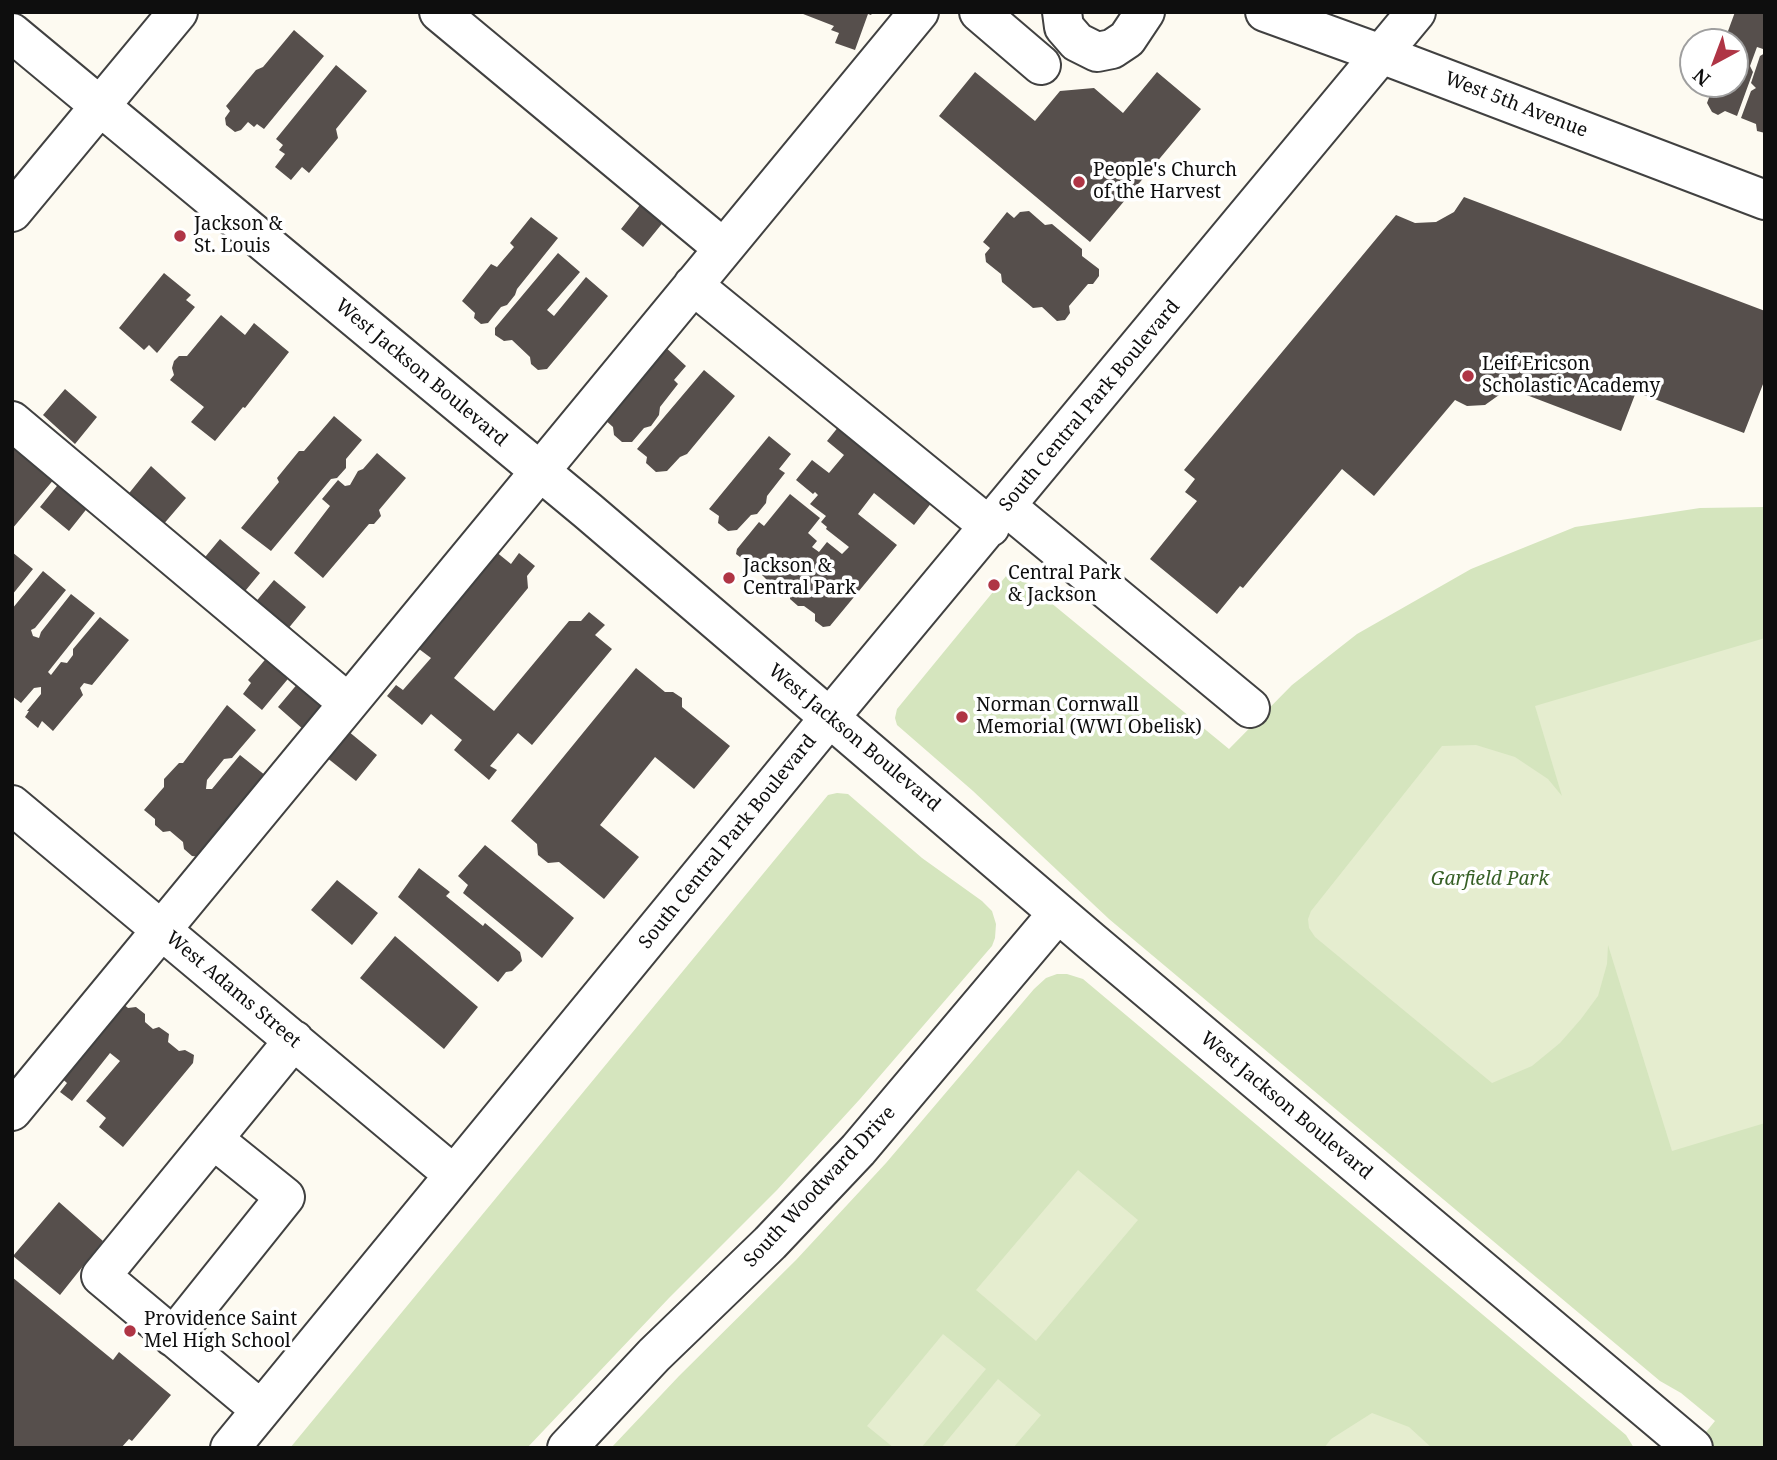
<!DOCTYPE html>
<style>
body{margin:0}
#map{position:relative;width:1777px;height:1460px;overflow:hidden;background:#fdfaf1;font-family:"Noto Serif",serif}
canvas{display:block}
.frame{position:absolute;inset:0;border:14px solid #0e0e0e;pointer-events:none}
.north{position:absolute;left:1679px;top:28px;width:70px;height:70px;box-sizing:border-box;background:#fff;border:2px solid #9f9f9f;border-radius:50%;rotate:221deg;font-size:19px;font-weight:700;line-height:28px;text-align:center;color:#0e0e0e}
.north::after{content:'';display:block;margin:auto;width:24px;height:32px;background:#af3545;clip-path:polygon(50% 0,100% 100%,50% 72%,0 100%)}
</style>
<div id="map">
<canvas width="1777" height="1460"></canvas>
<div class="frame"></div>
<div class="north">N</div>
</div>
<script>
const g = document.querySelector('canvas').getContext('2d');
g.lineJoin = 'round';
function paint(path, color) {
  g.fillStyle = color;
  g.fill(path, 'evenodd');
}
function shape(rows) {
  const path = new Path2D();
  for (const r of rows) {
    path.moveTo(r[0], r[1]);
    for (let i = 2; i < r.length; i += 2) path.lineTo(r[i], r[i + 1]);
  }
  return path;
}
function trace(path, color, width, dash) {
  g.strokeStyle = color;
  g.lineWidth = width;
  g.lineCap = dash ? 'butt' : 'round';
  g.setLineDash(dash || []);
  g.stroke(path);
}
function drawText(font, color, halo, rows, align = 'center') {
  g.font = font + ' "Noto Serif",serif';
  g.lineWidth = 7;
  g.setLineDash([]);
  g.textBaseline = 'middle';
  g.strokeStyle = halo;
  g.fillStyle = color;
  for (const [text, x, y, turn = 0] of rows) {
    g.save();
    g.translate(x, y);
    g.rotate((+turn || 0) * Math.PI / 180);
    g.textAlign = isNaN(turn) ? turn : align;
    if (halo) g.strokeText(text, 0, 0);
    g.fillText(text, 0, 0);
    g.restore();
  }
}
const green = shape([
 [1765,507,1765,1448,1693,1448,1715,1421,1681,1393,1660,1381,1109,919,973,791,897,725,895,718,897,709,1011,570,1229,749,1292,685,1357,634,1471,569,1575,527,1700,508],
 [837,793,848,794,922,858,982,901,992,911,996,924,995,938,992,946,860,1099,777,1190,669,1298,527,1448,290,1448,828,795],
 [1057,974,1067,974,1083,979,1626,1435,1634,1448,611,1448,679,1376,796,1260,886,1163,1034,989,1046,978]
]);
const pitch = shape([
 [1765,638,1765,1123,1672,1151,1608,945,1607,964,1598,996,1581,1019,1560,1043,1532,1066,1492,1083,1315,937,1309,928,1308,919,1311,911,1442,746,1476,745,1515,757,1548,779,1562,796,1535,706],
 [1078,1170,1138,1220,1036,1341,976,1290],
 [943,1334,986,1369,921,1448,894,1448,867,1426],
 [998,1379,1041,1415,1013,1448,941,1448],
 [1372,1413,1409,1427,1432,1448,1324,1448,1331,1439]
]);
const building = shape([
 [798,12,873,12,871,15,868,14,855,50,835,43,839,33,831,30,834,26],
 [1735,12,1765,12,1765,43,1763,49,1757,47,1750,66,1753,72,1737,116,1725,111,1718,115,1712,112,1707,103,1714,84,1735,84,1735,42,1724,42],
 [294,30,324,56,264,129,257,124,254,127,248,122,241,130,235,132,226,125,225,118,230,111,226,106,256,70,263,67],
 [1765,53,1765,133,1757,131,1756,124,1741,118,1751,91,1756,88,1751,83,1760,56],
 [336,65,367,91,336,129,338,138,309,173,302,167,291,180,275,167,285,154,279,150,283,145,276,139],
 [975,72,1035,121,1060,91,1094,88,1123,113,1157,72,1201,109,1090,242,939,116],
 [1464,197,1765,311,1765,379,1744,433,1636,392,1621,431,1503,386,1499,395,1485,405,1467,406,1455,400,1374,496,1342,469,1243,588,1240,586,1217,614,1150,559,1197,501,1185,492,1195,479,1184,470,1396,215,1415,223,1436,222,1454,212],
 [643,201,665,220,643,247,621,229],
 [1029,211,1045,225,1052,224,1082,249,1082,256,1099,269,1099,276,1093,284,1088,284,1069,306,1070,313,1065,320,1057,321,1042,307,1033,308,1002,282,1001,274,986,262,985,254,990,248,983,242,1007,212,1014,218,1020,212],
 [531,217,558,238,517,289,515,295,507,305,501,307,488,323,481,324,474,318,475,313,462,301,491,264,497,267,514,247,510,243],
 [558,253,580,272,547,310,554,316,586,277,608,296,547,369,538,370,531,364,530,357,512,340,504,341,495,335,495,328],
 [164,273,191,295,186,300,195,307,157,353,149,345,144,350,119,328],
 [221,315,245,335,254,323,289,352,245,408,243,407,215,441,191,422,204,407,170,380,174,375,172,368,174,361,179,356,187,356],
 [663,345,686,366,674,380,678,384,660,407,659,415,651,426,644,428,632,442,622,442,614,435,613,427,604,419],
 [704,370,735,396,687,454,680,457,667,471,656,472,646,463,647,457,637,449],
 [65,389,97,417,75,444,43,415],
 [334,416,362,440,346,459,346,468,337,478,331,479,271,551,241,528,279,482,277,478,299,451,304,451],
 [843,421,936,497,914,525,874,493,858,514,897,545,830,626,823,627,815,621,815,614,804,606,798,606,790,599,790,593,777,582,770,583,762,575,761,569,752,561,744,560,736,554,737,549,759,522,764,526,790,494,820,518,808,533,817,541,812,547,819,552,827,542,842,554,849,547,826,529,827,527,821,522,826,516,810,504,818,495,815,492,813,494,796,480,812,460,829,473,844,455,827,441],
 [769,436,791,454,779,469,785,473,767,496,766,503,757,514,751,515,737,530,728,531,718,523,719,516,709,509],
 [12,441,55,478,12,529],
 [377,453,406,478,379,510,381,516,374,524,369,524,323,578,294,553,330,506,322,499,338,480,345,486,350,485,358,471,363,469],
 [151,466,186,498,162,526,126,497],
 [61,481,89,506,69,531,40,507],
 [220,539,260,573,241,596,201,562],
 [495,551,511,564,519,553,535,566,527,576,528,588,454,678,494,711,569,621,581,621,589,612,605,625,595,635,612,649,532,745,518,733,490,766,497,770,489,780,454,750,462,740,431,714,422,725,387,696,396,685,403,690,431,658,415,646],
 [12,552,33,569,12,595],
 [43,571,66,590,35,628,31,630,33,636,39,638,41,632,71,594,95,613,48,672,51,675,61,662,67,663,73,655,73,649,100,617,129,640,92,685,84,683,80,688,83,695,53,731,42,721,38,728,25,717,29,711,27,711,41,694,41,687,34,688,21,703,12,696,12,609],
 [274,580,306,607,287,630,254,604],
 [269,655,292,674,262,710,243,694,251,683,248,680],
 [636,668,665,692,673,692,682,698,682,707,730,746,694,789,655,757,600,825,639,857,604,899,559,862,548,863,538,855,537,844,511,821],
 [299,682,326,704,304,730,278,707],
 [227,705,256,730,232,758,224,759,207,780,206,789,212,789,240,755,266,776,201,857,192,856,184,849,183,842,170,831,163,832,155,825,155,819,144,810,164,787,164,779,179,763,183,763],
 [348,731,377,755,356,781,326,757],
 [485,845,574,918,542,958,463,893,468,885,458,876],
 [419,868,450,892,446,896,483,926,485,923,520,952,522,961,512,971,506,972,498,982,398,897],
 [337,880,378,913,352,945,311,910],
 [395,936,478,1007,444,1049,360,978],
 [121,1002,128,1008,136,1007,145,1014,145,1022,153,1029,159,1027,169,1034,168,1042,179,1051,185,1050,194,1055,193,1063,123,1147,99,1127,106,1118,86,1101,120,1061,110,1053,72,1101,60,1092,67,1083,59,1076],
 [59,1202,103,1241,60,1295,13,1256],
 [12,1277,113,1360,119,1352,171,1395,132,1441,129,1439,121,1448,12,1448]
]);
const minor = shape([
 [439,12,723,248],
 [979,12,1041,65],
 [1062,12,1064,27,1077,42,1097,52,1112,49,1127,39,1145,12],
 [1265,12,1381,54,1765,200],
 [12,33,588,511,1092,942,1693,1448],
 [12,212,178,12],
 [693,285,990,527],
 [12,421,348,703],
 [1007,507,1250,708],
 [12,805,454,1175],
 [12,1111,919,12],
 [173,1337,285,1197,213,1139],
 [261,1410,101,1276,294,1040],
 [230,1448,830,717,1416,12],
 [567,1448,654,1355,770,1243,858,1150,1058,913]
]);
const markers = [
 [1079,182,7,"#af3545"],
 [180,236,7,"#af3545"],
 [1468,376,7,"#af3545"],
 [729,578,7,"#af3545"],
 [994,585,7,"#af3545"],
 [962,717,7,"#af3545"],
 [130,1331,7,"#af3545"]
];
const streetNames = [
 ["West 5th Avenue",1516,105,21],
 ["West Jackson Boulevard",421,373,40],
 ["South Central Park Boulevard",1090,406,-50],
 ["West Jackson Boulevard",854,738,40],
 ["South Central Park Boulevard",728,842,-51],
 ["West Adams Street",233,990,40],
 ["West Jackson Boulevard",1286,1106,40],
 ["South Woodward Drive",820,1187,-47]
];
const poiNames = [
 ["People's Church",1093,171],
 ["of the Harvest",1093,193],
 ["Jackson &",194,225],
 ["St. Louis",194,247],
 ["Leif Ericson",1482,365],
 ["Scholastic Academy",1482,387],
 ["Jackson &",743,567],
 ["Central Park",743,589],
 ["Central Park",1008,574],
 ["& Jackson",1008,596],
 ["Norman Cornwall",976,706],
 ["Memorial (WWI Obelisk)",976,728],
 ["Providence Saint",144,1320],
 ["Mel High School",144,1342]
];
const parkNames = [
 ["Garfield Park",1490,880]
];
paint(green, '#d5e5be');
paint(pitch, '#e5edcf');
paint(building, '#564f4c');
trace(minor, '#414141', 42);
trace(minor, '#fff', 38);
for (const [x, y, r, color] of markers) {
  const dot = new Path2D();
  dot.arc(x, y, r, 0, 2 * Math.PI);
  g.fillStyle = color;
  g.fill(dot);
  trace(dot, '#fff', 2.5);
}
drawText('19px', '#0e0e0e', '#fff', streetNames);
drawText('19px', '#0e0e0e', '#fff', poiNames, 'left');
drawText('italic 19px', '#365f25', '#fff', parkNames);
</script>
